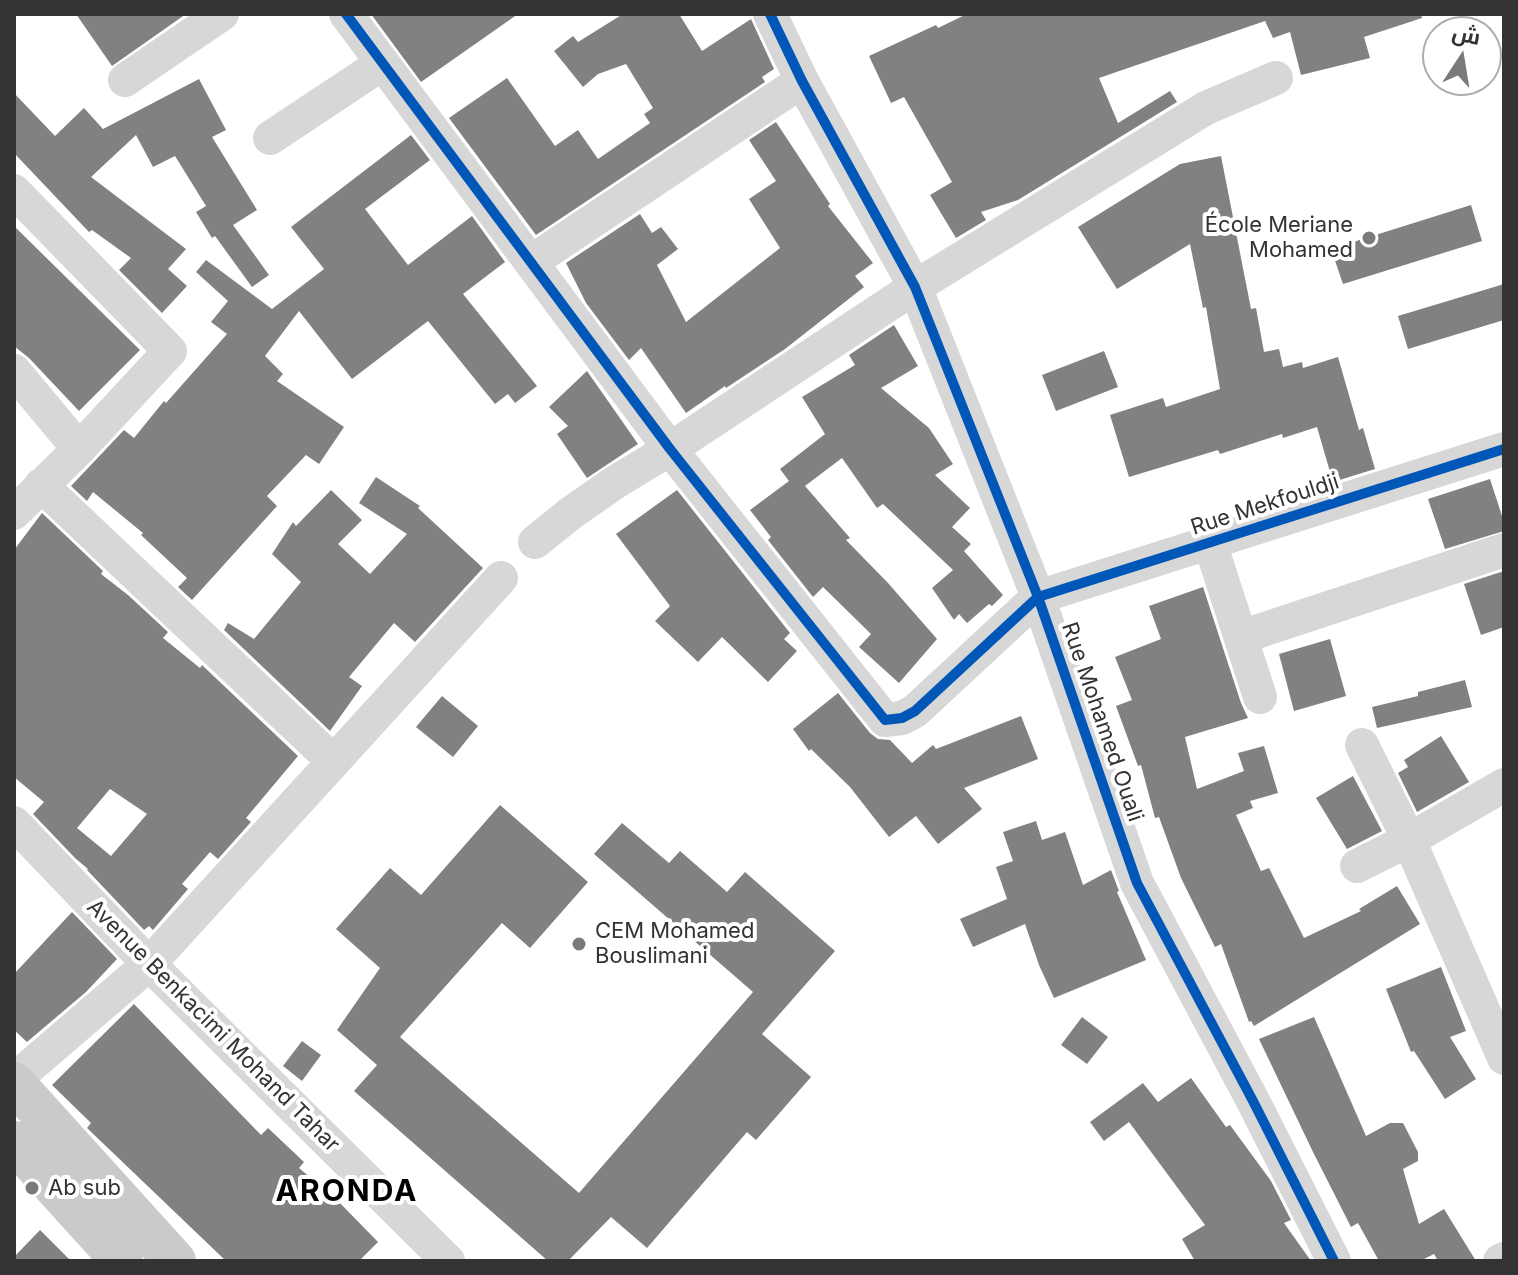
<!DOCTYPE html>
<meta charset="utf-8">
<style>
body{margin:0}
#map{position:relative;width:1518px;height:1275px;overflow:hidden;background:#fff;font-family:Inter,Cairo,sans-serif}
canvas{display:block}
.frame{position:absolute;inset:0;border:16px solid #333;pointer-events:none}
.north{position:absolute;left:1422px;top:16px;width:80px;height:80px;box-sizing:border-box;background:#fff;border:2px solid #adadad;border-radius:50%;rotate:12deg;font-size:22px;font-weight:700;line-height:32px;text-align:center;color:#333}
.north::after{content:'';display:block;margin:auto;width:28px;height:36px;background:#7a7a7a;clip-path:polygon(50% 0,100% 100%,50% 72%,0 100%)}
</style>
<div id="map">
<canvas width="1518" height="1275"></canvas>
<div class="frame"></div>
<div class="north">ش</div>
</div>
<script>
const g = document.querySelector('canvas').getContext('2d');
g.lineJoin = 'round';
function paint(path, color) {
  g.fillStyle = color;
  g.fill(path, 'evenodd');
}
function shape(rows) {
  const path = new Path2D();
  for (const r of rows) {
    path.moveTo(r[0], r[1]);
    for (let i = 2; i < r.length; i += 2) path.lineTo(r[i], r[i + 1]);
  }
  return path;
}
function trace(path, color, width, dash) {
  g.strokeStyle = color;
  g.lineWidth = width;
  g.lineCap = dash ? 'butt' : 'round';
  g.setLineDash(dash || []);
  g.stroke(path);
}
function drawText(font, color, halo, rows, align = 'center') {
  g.font = font + ' Inter,sans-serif';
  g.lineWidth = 8;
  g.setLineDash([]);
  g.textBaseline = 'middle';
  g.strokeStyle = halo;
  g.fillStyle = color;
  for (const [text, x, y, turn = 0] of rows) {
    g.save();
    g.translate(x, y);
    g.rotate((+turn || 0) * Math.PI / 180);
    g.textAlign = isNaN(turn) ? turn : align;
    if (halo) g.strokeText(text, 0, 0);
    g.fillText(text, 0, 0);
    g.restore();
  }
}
const building = shape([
 [76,14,186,14,112,66],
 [371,14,518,14,421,82],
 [623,14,679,14,702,51,751,19,774,69,762,77,765,82,536,235,449,118,507,78,555,146,578,130,598,159,650,123,644,114,653,108,626,64,598,74,583,87,554,51,573,36,578,42],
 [967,14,1421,14,1422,18,1364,37,1370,58,1301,75,1290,32,1273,38,1265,21,1099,78,1118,123,1170,91,1177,102,1018,200,981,212,986,220,956,238,930,195,952,182,904,97,891,103,869,56,936,25,938,28],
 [199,79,226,130,212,137,257,210,233,225,269,275,252,287,215,236,212,238,196,212,206,206,175,156,153,167,136,135,91,177,186,249,168,269,187,286,162,313,119,270,131,258,92,230,89,232,14,153,14,93,55,136,84,108,103,129],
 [776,122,830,204,828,206,873,263,855,276,864,287,785,349,726,388,725,386,686,413,641,348,629,360,586,303,566,263,640,214,652,233,661,227,678,249,657,265,686,322,780,248,749,199,776,181,749,140],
 [411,135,430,160,365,209,408,265,472,216,505,262,463,294,537,386,515,403,508,394,495,404,428,321,352,379,299,311,265,356,283,374,277,381,344,427,319,464,306,455,267,496,277,506,192,600,178,587,187,578,141,535,143,533,93,492,87,501,71,486,124,430,134,438,164,401,166,403,227,334,211,322,228,301,196,272,206,260,272,309,324,269,291,227],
 [1221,156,1251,309,1256,308,1264,352,1279,349,1283,367,1302,362,1303,368,1338,357,1359,430,1363,428,1375,469,1333,482,1317,427,1283,438,1282,434,1220,454,1218,450,1129,477,1110,415,1163,398,1166,407,1220,389,1206,307,1203,308,1190,244,1117,289,1078,227,1180,164],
 [1471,205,1482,241,1343,284,1331,249],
 [14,226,140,350,79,411,29,358,14,346],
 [1504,284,1504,320,1408,349,1398,316],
 [894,325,918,366,881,388,929,428,953,464,935,475,970,508,952,527,971,544,964,551,1003,595,992,606,989,604,967,623,959,614,954,620,932,588,953,570,883,504,877,508,842,458,805,486,850,538,846,540,888,583,937,639,899,683,859,647,871,634,823,587,813,597,768,540,771,537,750,510,789,481,780,469,825,434,802,397,855,365,849,355],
 [1104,351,1118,387,1056,411,1042,375],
 [587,371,638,444,587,478,557,434,568,426,549,407],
 [376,477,420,506,418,508,483,568,415,642,394,623,349,677,362,686,330,731,224,630,228,623,254,639,301,582,272,554,293,522,296,526,331,490,362,520,338,544,370,574,407,534,359,503],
 [1490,479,1504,522,1504,531,1445,549,1428,499],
 [677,490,790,633,784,639,797,651,768,682,722,637,698,662,655,621,670,606,616,534],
 [42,513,103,571,101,574,128,595,168,632,163,638,200,668,202,665,298,756,246,818,251,822,218,859,210,852,182,884,188,889,153,930,149,926,144,930,87,870,88,869,75,858,33,814,44,802,14,777,14,550],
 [110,789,147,814,111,856,77,828],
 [1504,571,1504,627,1481,635,1464,584],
 [1203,587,1241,703,1248,718,1185,737,1197,789,1244,771,1238,753,1264,746,1278,793,1250,801,1253,808,1236,815,1261,871,1269,868,1304,938,1361,911,1359,909,1397,886,1420,924,1254,1026,1251,1021,1249,1022,1221,944,1215,947,1181,878,1159,817,1155,818,1141,765,1138,766,1116,706,1132,700,1115,657,1161,639,1149,606],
 [1330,639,1346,696,1294,711,1279,654],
 [1465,680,1472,707,1377,728,1372,707,1418,696,1418,692],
 [838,693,870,733,878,739,890,740,912,763,933,745,936,749,1021,716,1038,759,964,788,982,809,938,844,916,816,889,837,850,787,811,749,809,751,793,729],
 [442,696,478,726,453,757,416,727],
 [1441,736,1469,782,1417,812,1398,773,1408,767,1404,760],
 [1353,776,1382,831,1347,849,1316,798],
 [500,805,588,882,530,948,502,923,400,1037,579,1193,753,992,594,854,622,823,669,863,680,851,727,892,745,872,835,951,762,1034,811,1077,756,1140,747,1132,647,1248,611,1217,568,1261,548,1261,354,1091,377,1065,337,1030,380,968,336,929,390,868,421,895],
 [1036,821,1042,840,1065,832,1083,885,1111,870,1119,891,1117,892,1146,960,1054,998,1039,965,1025,924,973,947,960,919,1007,899,996,867,1013,861,1003,832],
 [72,912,117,959,86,992,27,1042,14,1030,14,974],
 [1441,967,1466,1031,1450,1037,1476,1079,1445,1099,1414,1051,1411,1052,1386,989],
 [134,1004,261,1135,268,1128,304,1162,299,1168,336,1199,378,1242,359,1261,226,1261,87,1128,91,1123,52,1085],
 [1082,1017,1108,1037,1087,1064,1061,1045],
 [1314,1017,1366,1136,1390,1123,1403,1123,1418,1152,1418,1161,1403,1169,1419,1224,1444,1209,1476,1261,1438,1261,1434,1254,1420,1261,1379,1261,1358,1223,1351,1227,1313,1152,1259,1039],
 [302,1041,321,1055,302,1081,283,1066],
 [1191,1078,1226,1127,1230,1125,1271,1181,1291,1220,1284,1223,1311,1261,1195,1261,1182,1239,1205,1225,1129,1122,1104,1141,1090,1122,1143,1083,1158,1102],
 [40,1230,71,1261,14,1261,14,1257]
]);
const minor = shape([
 [346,14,670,449,885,720,902,718,915,711,1038,597,1504,449],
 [770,14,802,81,915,287,1038,597,1137,883,1253,1101,1334,1261],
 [125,80,222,14],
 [270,138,383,63],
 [14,191,170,351,79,449,14,513],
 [531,262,802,81],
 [14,371,79,449],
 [41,485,333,761],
 [535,542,571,513,614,483,670,449,915,287,1206,108,1276,78],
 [1210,543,1260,697],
 [1241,637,1504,550],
 [1362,745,1409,840,1504,1058],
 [14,823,149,964,448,1261],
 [1357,866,1409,840,1504,785],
 [14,1080,149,964,501,578],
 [1500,1261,1504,1259]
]);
const major = shape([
 [14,1083,175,1261],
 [14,1142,122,1261]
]);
const cycleway = shape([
 [346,14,670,449,885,720,902,718,915,711,1038,597,1504,449],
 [770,14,802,81,915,287,1038,597,1137,883,1253,1101,1334,1261]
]);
const markers = [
 [1369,238,8,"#7a7a7a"],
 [579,944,8,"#7a7a7a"],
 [32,1188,8,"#7a7a7a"]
];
const poiNames = [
 ["École Meriane",1353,225,"right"],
 ["Mohamed",1353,250,"right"],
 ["CEM Mohamed",595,931],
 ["Bouslimani",595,956],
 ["Ab sub",48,1188]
];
const streetNames = [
 ["Rue Mekfouldji",1265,505,-18],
 ["Rue Mohamed Ouali",1102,722,71],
 ["Avenue Benkacimi Mohand Tahar",213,1026,45]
];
const districtNames = [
 ["ARONDA",347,1192]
];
paint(building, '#818181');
trace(minor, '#d7d7d7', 34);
trace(major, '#cacaca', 42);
trace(cycleway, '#0057b8', 10);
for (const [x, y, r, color] of markers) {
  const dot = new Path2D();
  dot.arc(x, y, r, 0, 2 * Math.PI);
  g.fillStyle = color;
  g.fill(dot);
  trace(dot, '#fff', 3);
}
drawText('22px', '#333', '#fff', poiNames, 'left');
drawText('22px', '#333', '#fff', streetNames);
g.letterSpacing = '2px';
drawText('bold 30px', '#000', '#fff', districtNames);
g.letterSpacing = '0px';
</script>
